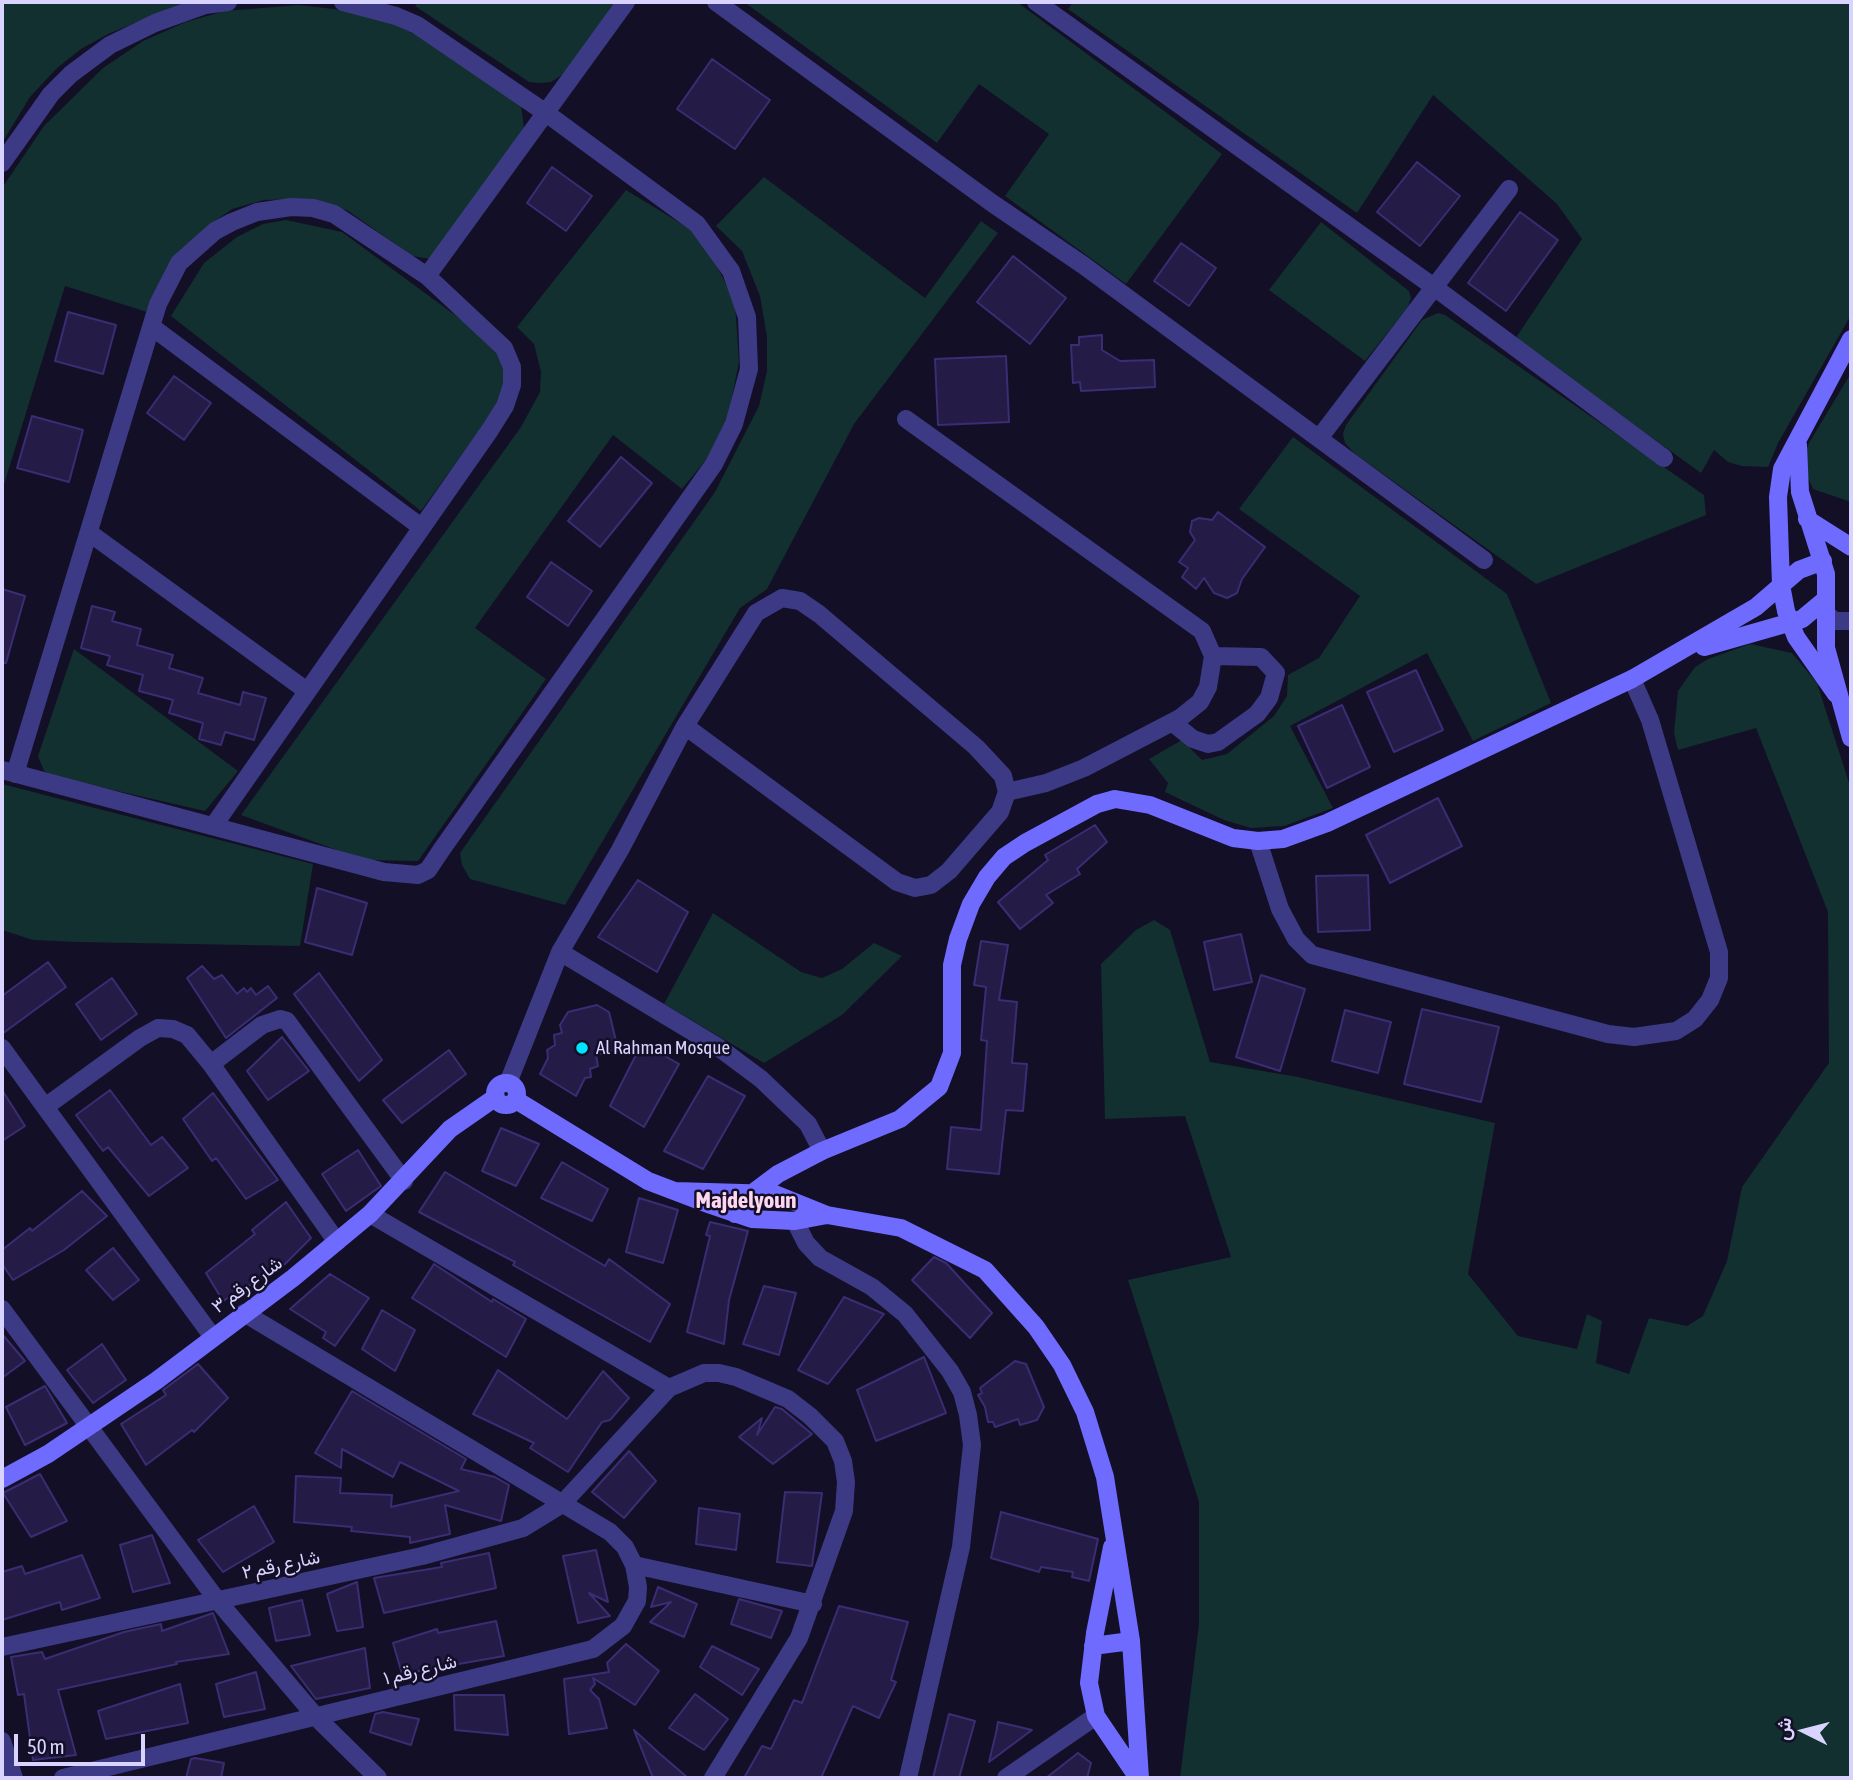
<!DOCTYPE html>
<meta charset="utf-8">
<style>
body{margin:0}
#map{position:relative;width:1853px;height:1780px;overflow:hidden;background:#130f26;font-family:"Asap Condensed",Vazirmatn,sans-serif}
canvas{display:block}
.frame{position:absolute;inset:0;border:4px solid #d9d4ff;pointer-events:none}
.north{position:absolute;left:1769px;top:1696px;width:70px;height:70px;-webkit-text-stroke:5px #130f26;paint-order:stroke;rotate:276deg;font-size:19px;font-weight:700;line-height:28px;text-align:center;color:#d9d4ff}
.north::after{content:'';display:block;margin:auto;width:24px;height:32px;background:#d9d4ff;clip-path:polygon(50% 0,100% 100%,50% 72%,0 100%)}
.scale{position:absolute;left:14px;top:1734px;width:131px;height:32px;box-sizing:border-box;border:4px solid #d9d4ff;border-top:0;padding-left:9px;font-size:21px;line-height:24px;white-space:nowrap;color:#d9d4ff;-webkit-text-stroke:5px #130f26;paint-order:stroke}
</style>
<div id="map">
<canvas width="1853" height="1780"></canvas>
<div class="frame"></div>
<div class="north">ش</div>
<div class="scale">50 m</div>
</div>
<script>
const g = document.querySelector('canvas').getContext('2d');
g.lineJoin = 'round';
function paint(path, color) {
  g.fillStyle = color;
  g.fill(path, 'evenodd');
}
function shape(rows) {
  const path = new Path2D();
  for (const r of rows) {
    if (r.length === 3) {
      path.moveTo(r[0] + r[2], r[1]);
      path.arc(r[0], r[1], r[2], 0, 2 * Math.PI);
      continue;
    }
    path.moveTo(r[0], r[1]);
    for (let i = 2; i < r.length; i += 2) path.lineTo(r[i], r[i + 1]);
  }
  return path;
}
function trace(path, color, width, dash) {
  g.strokeStyle = color;
  g.lineWidth = width;
  g.lineCap = dash ? 'butt' : 'round';
  g.setLineDash(dash || []);
  g.stroke(path);
}
function drawText(font, color, halo, rows, align = 'center') {
  g.font = font + ' "Asap Condensed",Vazirmatn,sans-serif';
  g.lineWidth = 5;
  g.setLineDash([]);
  g.textBaseline = 'middle';
  g.strokeStyle = halo;
  g.fillStyle = color;
  for (const [text, x, y, turn = 0] of rows) {
    g.save();
    g.translate(x, y);
    g.rotate((+turn || 0) * Math.PI / 180);
    g.textAlign = isNaN(turn) ? turn : align;
    if (halo) g.strokeText(text, 0, 0);
    g.fillText(text, 0, 0);
    g.restore();
  }
}
const green = shape([
 [2,2,186,2,108,34,81,49,56,69,30,97,2,143],
 [418,2,620,2,562,75,551,82,540,83,529,82,415,6],
 [744,2,1017,2,1222,154,1126,284,1005,196,1049,134,979,84,937,143],
 [1073,2,1851,2,1851,315,1778,443,1768,467,1742,466,1728,462,1714,450,1701,473,1515,339,1582,239,1557,204,1433,95,1357,213,1068,9],
 [299,5,342,10,393,24,434,43,521,105,524,128,431,259,412,256,347,210,299,199,264,200,232,209,207,227,147,312,65,286,2,491,2,188,44,126,103,68,143,41,186,22,225,11],
 [764,177,925,298,981,221,998,233,854,424,767,589,740,608,565,905,470,879,462,865,460,853,715,492,759,406,767,371,767,337,760,296,742,251,716,226],
 [626,190,690,229,714,260,735,303,739,362,728,417,713,451,682,489,613,435,475,628,546,679,418,861,364,860,241,815,521,427,540,392,541,372,534,344,517,327],
 [286,220,342,232,489,340,506,366,503,398,421,511,171,316,204,263,237,237,263,224],
 [1321,222,1409,291,1411,298,1408,307,1365,361,1269,290],
 [1438,313,1445,315,1704,495,1706,515,1536,584,1354,453,1345,443,1343,434,1346,425,1422,320],
 [1851,373,1851,502,1813,489,1802,464,1809,443],
 [1293,437,1507,594,1551,703,1473,741,1427,653,1290,726,1333,808,1284,826,1251,828,1224,820,1165,792,1168,783,1149,759,1182,740,1202,760,1227,754,1274,716,1287,696,1288,675,1319,658,1360,596,1239,509],
 [1750,644,1792,653,1817,683,1851,789,1851,1778,1180,1778,1199,1624,1199,1502,1128,1280,1231,1257,1185,1116,1105,1119,1101,964,1136,930,1154,920,1170,930,1210,1062,1298,1077,1495,1123,1468,1274,1518,1336,1577,1349,1587,1314,1602,1321,1596,1363,1629,1374,1649,1318,1687,1326,1703,1316,1727,1261,1742,1187,1829,1063,1828,912,1756,728,1678,750,1674,733,1678,691,1695,667,1708,659],
 [74,649,238,771,205,811,52,776,44,771,38,756],
 [2,784,313,864,300,946,78,942,33,940,2,930],
 [713,913,801,972,822,978,842,969,874,943,902,956,842,1015,764,1063,664,1004]
]);
const building = shape([
 [712,59,770,100,735,149,677,109,712,59],
 [1417,162,1460,196,1420,246,1377,212,1417,162],
 [552,167,592,196,566,231,527,203,552,167],
 [1520,212,1558,240,1506,311,1468,283,1520,212],
 [1181,243,1216,268,1189,306,1154,281,1181,243],
 [1013,256,1066,298,1030,344,977,302,1013,256],
 [68,312,116,325,103,374,55,361,68,312],
 [1102,335,1102,350,1120,361,1154,360,1155,387,1081,391,1080,382,1073,383,1071,345,1079,345,1079,337,1102,335],
 [1006,356,1009,422,938,425,935,359,1006,356],
 [174,376,211,403,184,440,147,413,174,376],
 [32,416,83,430,69,482,17,468,32,416],
 [621,457,652,483,600,547,568,521,621,457],
 [1218,512,1265,547,1242,579,1237,593,1227,598,1214,593,1204,578,1196,589,1182,577,1188,568,1179,562,1195,540,1190,532,1192,521,1199,518,1212,520,1218,512],
 [551,562,592,591,568,626,527,597,551,562],
 [2,589,25,596,6,663,2,663,2,589],
 [92,606,115,612,112,621,141,629,137,645,173,655,169,668,203,678,198,693,240,705,243,692,266,698,254,740,225,732,221,745,199,739,203,723,169,713,173,700,139,691,143,675,107,665,110,656,81,648,92,606],
 [1416,670,1443,730,1394,752,1367,692,1416,670],
 [1342,705,1370,767,1327,788,1298,726,1342,705],
 [1438,798,1462,846,1390,883,1366,835,1438,798],
 [1095,825,1107,842,1077,869,1080,874,1046,895,1053,903,1020,929,998,902,1048,860,1045,855,1095,825],
 [1368,875,1370,930,1318,932,1316,876,1368,875],
 [638,880,688,912,657,972,598,937,638,880],
 [317,888,367,903,352,955,305,942,317,888],
 [1241,934,1252,982,1214,990,1204,942,1241,934],
 [981,941,1008,945,999,1000,1017,1002,1012,1063,1027,1064,1023,1111,1006,1110,999,1174,947,1169,951,1127,981,1130,987,1041,981,1040,986,987,974,985,981,941],
 [48,962,66,987,2,1034,2,996,48,962],
 [202,966,214,979,222,975,237,994,244,988,247,992,251,988,256,995,268,986,277,998,226,1038,187,978,202,966],
 [319,973,382,1060,359,1081,294,994,319,973],
 [1261,975,1305,989,1280,1071,1236,1057,1261,975],
 [112,978,137,1014,101,1040,76,1004,112,978],
 [597,1005,609,1012,618,1049,596,1055,598,1066,590,1069,591,1077,585,1078,576,1096,540,1074,548,1058,547,1050,555,1045,554,1035,562,1033,560,1025,568,1012,597,1005],
 [1422,1009,1499,1027,1481,1102,1404,1084,1422,1009],
 [1345,1010,1391,1022,1378,1073,1332,1061,1345,1010],
 [282,1037,309,1071,268,1100,247,1071,282,1037],
 [642,1043,679,1064,644,1127,610,1106,642,1043],
 [449,1050,466,1074,402,1123,383,1100,449,1050],
 [708,1076,745,1096,703,1169,664,1151,708,1076],
 [2,1090,25,1126,2,1141,2,1090],
 [110,1090,151,1145,162,1137,188,1168,149,1196,108,1147,103,1151,76,1115,110,1090],
 [213,1093,278,1180,246,1199,216,1158,212,1161,183,1119,213,1093],
 [501,1128,539,1144,516,1186,482,1171,501,1128],
 [358,1150,381,1186,346,1211,322,1174,358,1150],
 [562,1162,608,1189,592,1221,541,1198,562,1162],
 [445,1172,605,1266,609,1259,670,1304,650,1342,513,1265,515,1262,419,1212,445,1172],
 [82,1191,107,1216,64,1250,13,1280,2,1264,2,1250,30,1228,32,1231,82,1191],
 [639,1198,678,1210,663,1263,626,1252,639,1198],
 [286,1202,311,1238,285,1264,223,1301,206,1273,255,1234,252,1230,286,1202],
 [710,1222,748,1231,729,1300,724,1344,687,1332,710,1236,706,1235,710,1222],
 [113,1248,139,1280,113,1300,86,1270,113,1248],
 [934,1257,946,1263,992,1313,970,1338,912,1280,934,1257],
 [434,1264,492,1302,493,1299,526,1319,506,1357,412,1298,434,1264],
 [330,1274,369,1298,335,1346,323,1338,326,1332,290,1309,330,1274],
 [764,1286,796,1293,779,1355,743,1344,764,1286],
 [844,1297,884,1314,828,1384,798,1370,844,1297],
 [382,1310,415,1330,395,1371,362,1349,382,1310],
 [2,1334,25,1361,2,1378,2,1334],
 [102,1344,126,1380,93,1403,67,1370,102,1344],
 [924,1357,946,1413,876,1441,857,1390,924,1357],
 [1015,1361,1026,1364,1044,1407,1037,1420,1020,1425,1018,1419,995,1427,993,1422,988,1422,985,1407,978,1395,982,1393,980,1388,1015,1361],
 [198,1364,228,1398,194,1432,192,1430,146,1465,121,1424,166,1395,163,1390,198,1364],
 [498,1370,567,1419,603,1371,629,1398,610,1420,602,1422,568,1472,530,1448,534,1443,473,1414,498,1370],
 [45,1386,67,1423,25,1445,6,1407,45,1386],
 [352,1391,466,1459,461,1469,495,1477,509,1485,501,1521,445,1505,450,1534,410,1543,410,1537,351,1531,352,1527,294,1522,296,1476,341,1478,340,1493,392,1495,391,1507,459,1491,400,1462,393,1477,342,1449,341,1468,315,1453,352,1391],
 [775,1407,782,1409,812,1434,773,1464,739,1437,762,1418,757,1435,775,1407],
 [629,1451,656,1481,624,1518,592,1492,629,1451],
 [40,1474,67,1521,31,1537,3,1493,40,1474],
 [785,1492,822,1493,812,1566,777,1562,785,1492],
 [254,1506,274,1542,223,1572,198,1540,254,1506],
 [699,1508,740,1514,736,1550,696,1544,699,1508],
 [1001,1512,1098,1539,1089,1581,1072,1577,1073,1572,1041,1567,1039,1572,991,1558,1001,1512],
 [152,1535,170,1583,133,1592,120,1545,152,1535],
 [596,1550,608,1602,589,1593,610,1616,578,1623,563,1556,596,1550],
 [489,1553,496,1588,384,1613,374,1578,442,1567,441,1563,489,1553],
 [82,1555,100,1598,62,1610,60,1602,2,1620,2,1572,22,1566,25,1574,82,1555],
 [357,1582,363,1627,337,1631,327,1594,357,1582],
 [658,1587,697,1604,684,1637,650,1622,671,1602,651,1607,658,1587],
 [739,1599,782,1611,771,1638,731,1624,739,1599],
 [302,1600,310,1635,276,1641,269,1608,302,1600],
 [839,1606,908,1622,891,1680,896,1682,879,1718,853,1706,821,1778,744,1778,762,1746,771,1749,794,1700,802,1703,839,1606],
 [213,1613,229,1654,176,1662,177,1664,58,1690,76,1755,33,1760,24,1694,18,1695,11,1657,42,1652,45,1659,124,1632,161,1624,162,1631,213,1613],
 [496,1621,504,1656,402,1674,393,1643,437,1629,438,1633,496,1621],
 [626,1644,659,1671,635,1705,593,1678,595,1684,590,1690,599,1699,607,1728,569,1734,564,1679,609,1672,607,1663,626,1644],
 [712,1646,759,1669,742,1695,700,1667,712,1646],
 [365,1648,370,1688,316,1699,291,1666,365,1648],
 [256,1672,265,1709,224,1717,216,1684,256,1672],
 [180,1684,188,1723,106,1739,98,1711,180,1684],
 [695,1694,728,1719,704,1750,669,1728,695,1694],
 [454,1695,504,1695,508,1735,455,1730,454,1695],
 [383,1712,419,1719,411,1745,370,1732,375,1714,383,1712],
 [949,1714,975,1721,959,1778,933,1778,949,1714],
 [998,1722,1032,1730,989,1762,996,1733,998,1722],
 [634,1730,659,1753,688,1778,653,1778,634,1730],
 [1078,1753,1091,1763,1087,1778,1046,1778,1078,1753],
 [195,1758,224,1763,221,1778,186,1778,191,1759,195,1758]
]);
const street = shape([
 [716,2,992,203,1083,265,1484,560],
 [1036,2,1434,287,1664,458],
 [2,163,51,94,71,74,110,45,155,23,205,5,228,2],
 [427,276,626,2],
 [152,327,421,527],
 [906,419,1202,631,1213,656,1208,687,1200,702,1180,718,1084,768,1046,783,1007,792],
 [1320,437,1509,189],
 [91,534,307,691],
 [782,598,800,601,819,614,976,747,1003,776,1007,792,1000,812,949,871,931,885,915,888,897,882,685,726,756,613,782,598],
 [1825,613,1835,621,1851,621],
 [1173,723,1193,739,1208,744,1218,742,1257,714,1269,698,1276,673,1261,657,1213,656],
 [2,770,384,872,418,875,428,870,442,849,714,464,734,424,749,369,747,317,731,271,697,224,546,113,417,25,396,16,343,2],
 [15,774,158,304,179,263,215,231,232,222,257,212,291,207,313,208,334,214,427,276,504,348,512,367,512,385,505,406,490,430,214,825],
 [1258,841,1280,909,1296,939,1312,955,1608,1034,1634,1037,1676,1031,1695,1019,1710,1000,1719,978,1719,952,1650,720,1632,679],
 [560,952,718,1047,761,1079,808,1124,822,1151],
 [2,1048,212,1336],
 [211,1064,262,1025,280,1019,287,1021,404,1181],
 [508,1083,560,952,620,850,685,726],
 [45,1107,140,1038,158,1028,173,1029,187,1035,211,1064,337,1242],
 [370,1214,669,1388],
 [795,1221,806,1243,820,1258,872,1287,905,1314,950,1371,962,1392,968,1415,972,1445,961,1547,908,1778],
 [2,1309,217,1600,317,1718,378,1778],
 [634,1565,813,1604],
 [2,1647,422,1556,523,1528,562,1504,669,1388,704,1373,719,1373,736,1377,788,1399,810,1416,835,1441,843,1461,846,1482,844,1511,799,1638,713,1778],
 [2,1741,14,1778],
 [63,1778,593,1649,623,1626,637,1601,638,1587,634,1565,625,1547,610,1532,244,1313],
 [1006,1778,1096,1716]
]);
const secondary = shape([
 [1798,445,1800,492,1826,574,1826,648,1851,738],
 [1807,519,1851,547],
 [1704,647,1802,619,1826,599],
 [1836,694,1796,637,1786,611,1781,585,1778,497,1782,469,1851,339],
 [506,1094,11],
 [516,1100,648,1181,711,1205,752,1219,795,1221,827,1215],
 [675,1191,775,1194,827,1215,901,1228,985,1270,1036,1327,1062,1365,1085,1412,1105,1477,1131,1641,1140,1778],
 [735,1214,754,1192,778,1174,822,1151,900,1119,939,1087,952,1053,952,965,958,939,971,904,987,877,1004,857,1025,843,1097,804,1115,799,1150,805,1233,838,1258,841,1283,839,1327,823,1632,679,1756,607,1799,570,1823,561],
 [2,1479,48,1454,156,1381,293,1278,370,1214,450,1129,496,1097],
 [1112,1547,1095,1633,1089,1683,1096,1716,1138,1778],
 [1093,1646,1131,1641]
]);
const markers = [
 [582,1048,7,"#00e5ff"]
];
const poiNames = [
 ["Al Rahman Mosque",596,1048]
];
const streetNames = [
 ["شارع رقم ٣",247,1285,-36],
 ["شارع رقم ٢",281,1565,-12],
 ["شارع رقم ١",420,1670,-14]
];
const quarterNames = [
 ["Majdelyoun",746,1201]
];
paint(green, '#12302f');
paint(building, '#241b47');
trace(building, '#3b2d73', 2);
trace(street, '#3d3a85', 18);
trace(secondary, '#6f6bff', 18);
for (const [x, y, r, color] of markers) {
  const dot = new Path2D();
  dot.arc(x, y, r, 0, 2 * Math.PI);
  g.fillStyle = color;
  g.fill(dot);
  trace(dot, '#130f26', 2.5);
}
drawText('19px', '#d9d4ff', '#130f26', poiNames, 'left');
drawText('19px', '#d9d4ff', '#130f26', streetNames);
drawText('bold 23px', '#ffd6f0', '#130f26', quarterNames);
</script>
